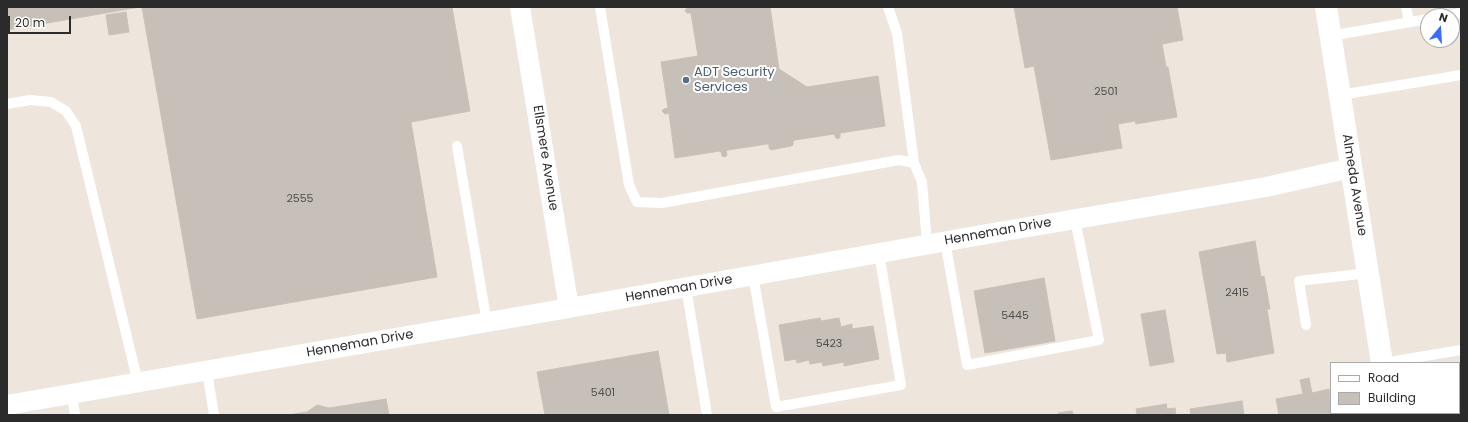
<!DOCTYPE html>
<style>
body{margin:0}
#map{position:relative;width:1468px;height:422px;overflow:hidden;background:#eee5dc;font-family:Poppins,sans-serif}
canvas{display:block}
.frame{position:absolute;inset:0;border:8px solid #2b2b2b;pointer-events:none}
.legend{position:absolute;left:1330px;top:362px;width:130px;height:52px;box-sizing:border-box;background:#fff;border:1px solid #aaa;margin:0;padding:5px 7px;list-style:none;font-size:12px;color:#2b2b2b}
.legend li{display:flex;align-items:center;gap:8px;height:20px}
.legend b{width:20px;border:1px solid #aaa}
.north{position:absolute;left:1420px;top:8px;width:40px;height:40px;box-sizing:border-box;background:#fff;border:1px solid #aaa;border-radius:50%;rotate:18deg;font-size:11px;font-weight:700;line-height:16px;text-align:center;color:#2b2b2b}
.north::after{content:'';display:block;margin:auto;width:14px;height:18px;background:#386bff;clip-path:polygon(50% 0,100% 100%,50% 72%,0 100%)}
.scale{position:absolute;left:8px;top:16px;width:63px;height:18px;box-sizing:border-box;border:2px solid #2b2b2b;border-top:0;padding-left:5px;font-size:12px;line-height:14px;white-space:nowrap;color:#2b2b2b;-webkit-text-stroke:3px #fff;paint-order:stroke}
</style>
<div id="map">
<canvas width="1468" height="422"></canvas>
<div class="frame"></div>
<ul class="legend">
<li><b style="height:5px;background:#fff"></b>Road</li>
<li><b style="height:11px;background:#c6c0b8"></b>Building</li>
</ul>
<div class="north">N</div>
<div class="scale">20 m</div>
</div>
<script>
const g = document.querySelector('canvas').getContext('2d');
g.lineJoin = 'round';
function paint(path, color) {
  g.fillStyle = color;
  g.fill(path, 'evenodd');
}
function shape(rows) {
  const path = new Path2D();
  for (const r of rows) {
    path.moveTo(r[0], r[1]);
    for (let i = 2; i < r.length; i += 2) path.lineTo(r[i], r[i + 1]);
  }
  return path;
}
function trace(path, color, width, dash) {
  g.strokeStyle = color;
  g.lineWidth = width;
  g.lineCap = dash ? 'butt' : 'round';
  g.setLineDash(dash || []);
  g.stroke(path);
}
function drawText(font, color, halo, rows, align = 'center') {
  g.font = font + ' Poppins,sans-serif';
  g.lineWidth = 4;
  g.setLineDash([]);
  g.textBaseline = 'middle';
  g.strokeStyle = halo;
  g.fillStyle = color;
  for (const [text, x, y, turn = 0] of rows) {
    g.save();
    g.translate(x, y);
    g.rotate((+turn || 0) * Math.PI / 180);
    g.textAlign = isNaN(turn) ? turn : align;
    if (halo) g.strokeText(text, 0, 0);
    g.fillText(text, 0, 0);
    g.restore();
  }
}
const building = shape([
 [7,7,140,7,7,30,7,7],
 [142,7,452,7,470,111,411,122,437,277,197,319,142,7],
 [690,7,770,7,779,69,807,87,878,76,885,126,840,133,840,137,838,139,836,138,834,134,795,140,793,141,793,145,791,146,771,150,769,148,769,144,767,144,728,150,726,151,727,155,725,157,722,156,721,152,720,151,675,158,669,113,665,114,662,111,664,109,668,108,661,62,698,56,691,13,687,13,685,11,686,9,690,7],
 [1014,7,1177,7,1183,40,1162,44,1166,67,1168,67,1177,117,1136,124,1135,121,1118,124,1122,148,1051,160,1034,66,1025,68,1014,7],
 [126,12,129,32,109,35,106,15,126,12],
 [1255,241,1261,277,1264,276,1270,309,1267,309,1274,353,1227,362,1226,353,1217,354,1199,252,1255,241],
 [1044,278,1055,341,985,353,974,291,1044,278],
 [1165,310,1174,362,1150,366,1141,314,1165,310],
 [820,318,821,321,839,318,841,327,852,324,852,329,873,326,879,359,844,366,844,362,823,366,822,362,810,364,809,360,797,363,796,359,785,361,779,325,820,318],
 [658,351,669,415,545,415,537,372,658,351],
 [1309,378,1312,393,1329,389,1331,413,1333,413,1334,415,1279,415,1276,399,1303,394,1300,380,1309,378],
 [386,399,389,415,288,415,307,412,317,405,329,408,386,399],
 [1242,401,1244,415,1191,415,1190,409,1242,401],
 [1166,404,1167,409,1175,408,1176,415,1133,415,1137,414,1136,409,1166,404],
 [1072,411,1073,415,1059,415,1058,413,1072,411]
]);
const service = shape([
 [600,7,629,185,637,202,662,203,899,160,914,163,922,182,927,244],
 [888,7,897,33,914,163],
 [1406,7,1409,22],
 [1443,16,1461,13],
 [1330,36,1428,19],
 [1340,95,1461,75],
 [7,104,30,100,51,102,66,111,76,126,138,383],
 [457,146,487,323],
 [945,241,967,365,1099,340,1075,219],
 [753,275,776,407,901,385,879,253],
 [686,287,707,415],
 [1306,325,1299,281,1368,273],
 [1383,363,1461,350],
 [207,371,214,415],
 [72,394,75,415]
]);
const minor = shape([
 [520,7,569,308],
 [7,405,569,308,987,234,1266,187,1351,168]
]);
const tertiary = shape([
 [1326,7,1382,363],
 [1388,413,1388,415]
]);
const markers = [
 [686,80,4,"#5c6f8a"]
];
const numberNames = [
 ["2501",1106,92],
 ["2555",300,199],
 ["2415",1237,293],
 ["5445",1015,316],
 ["5423",829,344],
 ["5401",603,393]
];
const serviceNames = [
 ["ADT Security",694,73],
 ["Services",694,88]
];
const streetNames = [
 ["Ellsmere Avenue",545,158,81],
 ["Almeda Avenue",1354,185,81],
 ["Henneman Drive",998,232,-10],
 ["Henneman Drive",679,289,-10],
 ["Henneman Drive",360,344,-10]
];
paint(building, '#c6c0b8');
trace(building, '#cac1b5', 1);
trace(service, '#fff', 10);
trace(minor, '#fff', 20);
trace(tertiary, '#fff', 22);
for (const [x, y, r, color] of markers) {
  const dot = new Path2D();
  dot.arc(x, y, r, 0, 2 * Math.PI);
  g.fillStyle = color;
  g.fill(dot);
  trace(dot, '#fff', 1.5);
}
drawText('11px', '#52504e', null, numberNames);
drawText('13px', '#4e5e75', '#fff', serviceNames, 'left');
drawText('13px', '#2b2b2b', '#fff', streetNames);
</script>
